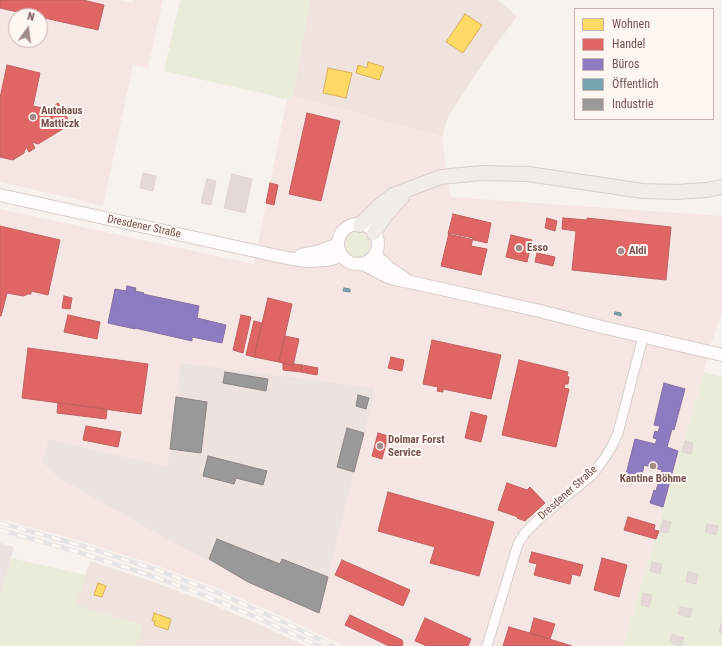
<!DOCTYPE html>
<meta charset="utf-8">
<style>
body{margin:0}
#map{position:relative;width:722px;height:646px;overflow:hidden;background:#f8f2ee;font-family:"Roboto Condensed",sans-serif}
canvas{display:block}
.legend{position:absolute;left:574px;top:8px;width:140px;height:112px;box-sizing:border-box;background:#fef6f1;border:1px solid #c7b5b1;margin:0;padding:5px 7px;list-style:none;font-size:12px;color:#755450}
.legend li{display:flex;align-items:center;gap:8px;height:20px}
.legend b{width:20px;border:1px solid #c7b5b1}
.north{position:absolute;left:8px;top:8px;width:40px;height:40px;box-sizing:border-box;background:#fef6f1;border:1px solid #c7b5b1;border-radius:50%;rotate:14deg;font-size:11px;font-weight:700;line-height:16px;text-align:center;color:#755450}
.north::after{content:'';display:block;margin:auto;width:14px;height:18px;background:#a38b87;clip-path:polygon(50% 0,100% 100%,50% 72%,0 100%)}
</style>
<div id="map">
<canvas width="722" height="646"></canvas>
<ul class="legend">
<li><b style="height:11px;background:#ffd966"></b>Wohnen</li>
<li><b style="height:11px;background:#e06666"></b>Handel</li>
<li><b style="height:11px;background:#8e7cc3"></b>Büros</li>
<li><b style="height:11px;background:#76a5af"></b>Öffentlich</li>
<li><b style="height:11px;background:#999"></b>Industrie</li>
</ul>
<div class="north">N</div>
</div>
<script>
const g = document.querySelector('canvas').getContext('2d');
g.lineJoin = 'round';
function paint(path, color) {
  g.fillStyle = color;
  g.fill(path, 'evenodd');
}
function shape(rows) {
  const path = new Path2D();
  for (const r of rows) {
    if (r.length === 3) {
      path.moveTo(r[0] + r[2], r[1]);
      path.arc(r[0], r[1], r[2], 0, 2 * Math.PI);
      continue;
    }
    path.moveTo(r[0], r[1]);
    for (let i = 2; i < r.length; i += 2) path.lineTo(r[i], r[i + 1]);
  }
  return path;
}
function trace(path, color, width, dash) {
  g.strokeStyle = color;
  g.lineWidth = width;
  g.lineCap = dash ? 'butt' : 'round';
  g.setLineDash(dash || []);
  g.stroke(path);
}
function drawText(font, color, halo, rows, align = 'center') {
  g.font = font + ' "Roboto Condensed",sans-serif';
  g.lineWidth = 4;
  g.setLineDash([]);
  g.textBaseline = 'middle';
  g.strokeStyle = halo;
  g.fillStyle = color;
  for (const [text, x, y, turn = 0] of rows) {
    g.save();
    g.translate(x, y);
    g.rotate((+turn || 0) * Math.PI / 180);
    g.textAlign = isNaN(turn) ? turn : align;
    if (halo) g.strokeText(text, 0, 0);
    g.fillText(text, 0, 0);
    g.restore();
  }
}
const residential = shape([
 [310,0,498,0,517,16,477,72,448,117,442,137,293,96],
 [90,561,148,580,199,599,254,622,306,646,137,646,143,626,75,605]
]);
const commercial = shape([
 [0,0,120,0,132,3,133,0,163,0,148,68,133,65,103,206,75,199,0,182],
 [16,16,40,16,40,40,16,40],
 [293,96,442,137,450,197,722,216,722,313,711,344,704,372,623,646,343,646,290,620,217,588,158,566,84,542,0,519,0,209,254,264,287,99]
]);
const industrial = shape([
 [181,363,374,388,373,398,354,472,319,613,248,582,160,535,59,478,42,461,49,439,167,467,170,449],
 [0,543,14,547,0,598]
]);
const green = shape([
 [180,0,310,0,293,96,287,99,164,71],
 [357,245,13],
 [704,372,722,377,722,646,623,646],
 [11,558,86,575,76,605,143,626,137,646,0,646,0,598]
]);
const homes = shape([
 [465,14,482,25,463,53,446,42,465,14],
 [368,62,384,67,379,80,356,73,358,65,367,68,368,62],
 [328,68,352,73,346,98,323,93,328,68],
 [98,583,106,586,102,597,94,595,98,583],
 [154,613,171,619,168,630,154,625,155,621,152,621,154,613]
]);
const shops = shape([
 [0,0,83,0,104,5,98,30,40,17,40,16,35,16,0,8,0,0],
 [7,65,40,73,33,106,48,109,58,103,71,124,38,144,32,142,35,148,29,152,26,147,24,153,13,160,0,157,0,98,7,65],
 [307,113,340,121,321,201,289,194,307,113],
 [270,183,278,185,274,205,266,203,270,183],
 [453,214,491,223,487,243,448,234,453,214],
 [547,218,557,221,555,231,545,228,547,218],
 [563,218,587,220,587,218,671,227,666,280,572,270,576,231,562,229,563,218],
 [0,226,60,240,48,295,31,291,31,294,28,294,23,296,7,293,1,316,0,316,0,226],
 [449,233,473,238,471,246,487,249,481,275,441,266,449,233],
 [511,235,532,240,527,262,506,257,511,235],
 [537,253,555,257,553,266,535,262,537,253],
 [64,296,72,298,70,309,62,308,64,296],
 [268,298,292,304,279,362,254,357,268,298],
 [68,315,100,322,97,339,64,332,68,315],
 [241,315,251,317,243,353,233,350,241,315],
 [254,321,262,323,254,357,246,355,254,321],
 [285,336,299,339,293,366,279,362,285,336],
 [432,340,501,355,491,399,443,389,443,392,437,391,438,387,423,384,432,340],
 [28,348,148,364,141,414,22,398,28,348],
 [391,357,404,360,402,371,388,368,391,357],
 [519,360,568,372,567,376,569,377,568,384,565,384,564,388,569,389,556,447,502,435,519,360],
 [283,363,293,366,294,364,302,365,301,372,283,370,283,363],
 [302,365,318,368,317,375,301,372,302,365],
 [58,403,107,409,106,419,57,413,58,403],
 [471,412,487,416,481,442,465,438,471,412],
 [86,426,121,432,118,447,83,440,86,426],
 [378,433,388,436,382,459,372,456,378,433],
 [507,483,527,490,530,487,545,503,525,521,517,518,518,517,498,510,507,483],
 [388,492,494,522,479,576,430,563,435,547,378,531,388,492],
 [628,517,655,525,654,530,659,531,656,539,624,530,628,517],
 [532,552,583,565,580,576,572,574,570,584,534,575,537,564,529,562,532,552],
 [602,558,627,565,619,597,594,590,602,558],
 [342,560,410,590,403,606,335,575,342,560],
 [350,615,402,640,403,643,402,646,389,646,345,625,350,615],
 [425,618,471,639,468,646,427,646,415,641,425,618],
 [534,618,555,624,550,639,530,633,534,618],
 [509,627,530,633,572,646,503,646,509,627]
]);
const offices = shape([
 [127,286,136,288,135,291,144,293,143,294,199,306,197,318,226,325,222,343,192,337,192,341,135,328,135,329,108,323,115,289,126,291,127,286],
 [664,383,685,389,674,430,672,429,667,447,678,451,663,507,650,503,654,490,656,491,662,470,644,465,642,475,635,473,632,484,624,482,635,439,655,444,657,439,653,438,655,431,658,432,660,426,654,425,664,383]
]);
const public = shape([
 [344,288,350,289,350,292,343,291,344,288],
 [615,312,621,313,621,316,614,314,615,312]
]);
const industry = shape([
 [225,372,268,379,266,391,223,383,225,372],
 [358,395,369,398,366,409,356,406,358,395],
 [176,397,207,402,201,453,170,449,176,397],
 [347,428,364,433,354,472,337,467,347,428],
 [208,456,267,471,263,485,236,478,234,484,203,476,208,456],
 [217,539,280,564,282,559,328,577,319,613,248,582,209,559,217,539]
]);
const building = shape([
 [143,173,156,176,153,191,140,188,143,173],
 [232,174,252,179,245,213,224,208,232,174],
 [207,179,216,181,211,205,201,203,207,179],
 [685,441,693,443,691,454,682,452,685,441],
 [663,520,671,522,668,533,660,531,663,520],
 [707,524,718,526,716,535,705,532,707,524],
 [652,562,662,564,660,574,650,571,652,562],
 [688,572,698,574,696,584,686,582,688,572],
 [643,593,652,595,649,607,641,605,643,593],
 [680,607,692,609,690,617,678,614,680,607],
 [722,621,722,633,719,632,722,621],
 [672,634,684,638,681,646,670,642,672,634]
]);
const minor = shape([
 [487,646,518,544,525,533,542,516,592,475,604,459,612,446,618,433,643,337]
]);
const secondary = shape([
 [0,195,287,258,306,261,327,260,342,256],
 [358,244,20],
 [301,255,317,252,338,244],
 [375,255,389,268,404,278],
 [363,264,386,276,395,279,410,282,540,311,602,327,722,355]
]);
const primary = shape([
 [360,225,379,206,393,195,441,177,481,173,528,174,643,191,676,192,706,190,722,187],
 [374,233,385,216,402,197]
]);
const rail = shape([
 [0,523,83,546,157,570,216,592,288,624,333,646],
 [0,530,78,552,149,575,201,594,256,617,319,646]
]);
const markers = [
 [33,117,4,"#a38b87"],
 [519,248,4,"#a38b87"],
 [621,251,4,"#a38b87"],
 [380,446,4,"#a38b87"],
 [653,466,4,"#a38b87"]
];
const poiNames = [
 ["Autohaus",41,111],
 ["Matticzk",41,124],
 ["Esso",527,248],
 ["Aldi",629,251],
 ["Dolmar Forst",388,440],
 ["Service",388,453],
 ["Kantine Böhme",653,479,"center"]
];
const streetNames = [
 ["Dresdener Straße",144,227,12],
 ["Dresdener Straße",568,493,-42]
];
paint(residential, '#f0e3dd');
paint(commercial, '#f6e6e3');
paint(industrial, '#ece3e0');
paint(green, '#eaecda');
paint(homes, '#ffd966');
trace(homes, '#d6b15f', 1);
paint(shops, '#e06666');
trace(shops, '#c0615f', 1);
paint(offices, '#8e7cc3');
trace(offices, '#8670a0', 1);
paint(public, '#76a5af');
trace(public, '#768d92', 1);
paint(industry, '#999');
trace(industry, '#8e8483', 1);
paint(building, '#e4d9d6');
trace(building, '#e0d4d1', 1);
trace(minor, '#d6cecb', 11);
trace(secondary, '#d8cdca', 14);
trace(primary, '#d9cecc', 16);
trace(minor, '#fefdfc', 9);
trace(secondary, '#fefdfc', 12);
trace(primary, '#f2ece8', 14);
trace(rail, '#e5e4e6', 4.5);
trace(rail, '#fef6f1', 3, [9]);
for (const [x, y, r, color] of markers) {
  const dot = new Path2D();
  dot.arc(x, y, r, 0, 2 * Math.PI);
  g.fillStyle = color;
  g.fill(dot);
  trace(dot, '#fef6f1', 1.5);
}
drawText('bold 11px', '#755450', '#fef6f1', poiNames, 'left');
drawText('11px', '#755450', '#fef6f1', streetNames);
</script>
